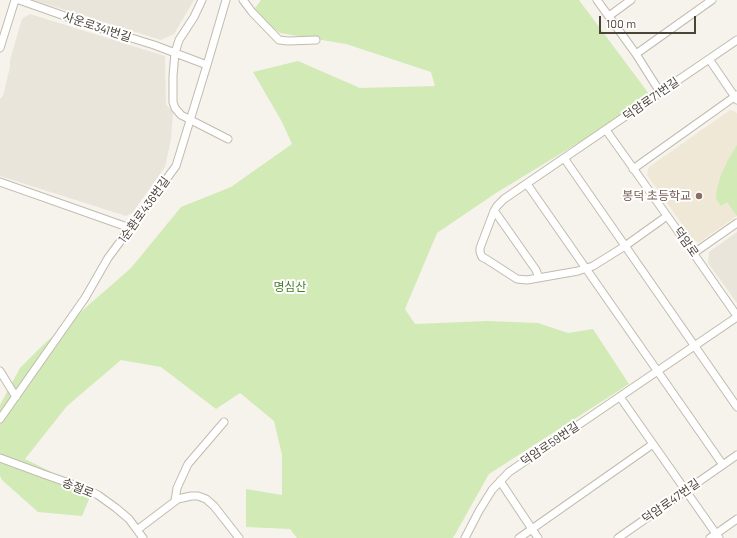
<!DOCTYPE html>
<meta charset="utf-8">
<style>
body{margin:0}
#map{position:relative;width:737px;height:538px;overflow:hidden;background:#f6f3ec;font-family:Barlow,sans-serif}
canvas{display:block}
.scale{position:absolute;left:599px;top:16px;width:97px;height:18px;box-sizing:border-box;border:2px solid #4b4439;border-top:0;padding-left:5px;font-size:12px;line-height:14px;white-space:nowrap;color:#4b4439;-webkit-text-stroke:3px #fff;paint-order:stroke}
</style>
<div id="map">
<canvas width="737" height="538"></canvas>
<div class="scale">100 m</div>
</div>
<script>
const g = document.querySelector('canvas').getContext('2d');
g.lineJoin = 'round';
function paint(path, color) {
  g.fillStyle = color;
  g.fill(path, 'evenodd');
}
function shape(rows) {
  const path = new Path2D();
  for (const r of rows) {
    path.moveTo(r[0], r[1]);
    for (let i = 2; i < r.length; i += 2) path.lineTo(r[i], r[i + 1]);
  }
  return path;
}
function trace(path, color, width, dash) {
  g.strokeStyle = color;
  g.lineWidth = width;
  g.lineCap = dash ? 'butt' : 'round';
  g.setLineDash(dash || []);
  g.stroke(path);
}
function drawText(font, color, halo, rows, align = 'center') {
  g.font = font + ' Barlow,"Noto Sans KR",sans-serif';
  g.lineWidth = 4;
  g.setLineDash([]);
  g.textBaseline = 'middle';
  g.strokeStyle = halo;
  g.fillStyle = color;
  for (const [text, x, y, turn = 0] of rows) {
    g.save();
    g.translate(x, y);
    g.rotate((+turn || 0) * Math.PI / 180);
    g.textAlign = isNaN(turn) ? turn : align;
    if (halo) g.strokeText(text, 0, 0);
    g.fillText(text, 0, 0);
    g.restore();
  }
}
const residential = shape([
 [33,0,194,0,174,34,161,40],
 [30,14,165,56,166,104,173,113,171,139,165,167,133,212,126,216,0,176,0,99,3,96,10,67,10,60,22,19],
 [737,232,737,303,708,263,709,252]
]);
const education = shape([
 [730,110,736,112,737,114,737,216,700,242,694,241,647,175,649,167]
]);
const green = shape([
 [261,0,579,0,652,98,496,193,437,233,405,309,415,324,487,321,538,323,568,333,593,329,629,384,489,474,453,538,297,538,290,529,246,527,246,489,282,495,282,455,274,421,240,393,216,409,161,367,121,360,67,406,25,459,92,492,82,516,38,512,2,480,0,476,0,405,20,368,44,344,131,268,181,207,231,187,292,144,282,122,253,72,298,61,360,88,435,86,431,72,346,44,280,33,252,12],
 [737,145,737,216,727,202,721,206,716,199,717,188,721,175,729,158]
]);
const minor = shape([
 [19,0,93,26,154,45,207,65],
 [202,0,194,17,179,40,175,53,173,76,173,102,175,108,181,115,228,139],
 [243,0,252,12,279,40,288,41,316,40],
 [597,0,636,54,660,92],
 [609,16,631,0],
 [0,48,15,0],
 [636,54,712,0],
 [709,59,737,100],
 [606,130,680,234,737,316],
 [564,158,737,407],
 [633,169,737,95],
 [0,182,130,228],
 [527,184,723,465],
 [494,211,498,216,536,270,539,278],
 [667,216,625,246,593,266,578,271,527,280,517,279,486,259,482,257,480,252,480,248,494,211,497,206,504,199,737,40],
 [694,253,737,223],
 [0,371,16,397],
 [620,397,719,538],
 [0,419,85,298,108,258,176,166,207,65,226,0],
 [0,458,46,475,86,489,98,495,116,508,129,519,143,538],
 [500,481,538,538],
 [175,501,177,488,188,464,224,422],
 [137,530,178,499,191,496,198,496,206,499,214,506,239,538],
 [465,538,479,511,492,490,509,472,737,317],
 [519,538,653,444],
 [618,538,737,455],
 [710,538,737,519]
]);
const markers = [
 [699,196,4,"#8d6e63"]
];
const streetNames = [
 ["사운로341번길",97,27,18],
 ["덕암로71번길",651,99,-35],
 ["1순환로436번길",144,210,-54],
 ["덕암로",686,242,55],
 ["덕암로59번길",550,444,-34],
 ["송절로",78,488,22],
 ["덕암로47번길",671,501,-35]
];
const educationNames = [
 ["봉덕 초등학교",691,196]
];
const parkNames = [
 ["명심산",290,287]
];
paint(residential, '#eae5da');
paint(education, '#efe8d6');
paint(green, '#d2eab5');
trace(minor, '#c2bbae', 9);
trace(minor, '#fff', 7);
for (const [x, y, r, color] of markers) {
  const dot = new Path2D();
  dot.arc(x, y, r, 0, 2 * Math.PI);
  g.fillStyle = color;
  g.fill(dot);
  trace(dot, '#fff', 1.5);
}
drawText('12px', '#4b4439', '#fff', streetNames);
drawText('12px', '#785e54', '#fff', educationNames, 'right');
drawText('12px', '#4a7f2a', '#fff', parkNames);
</script>
